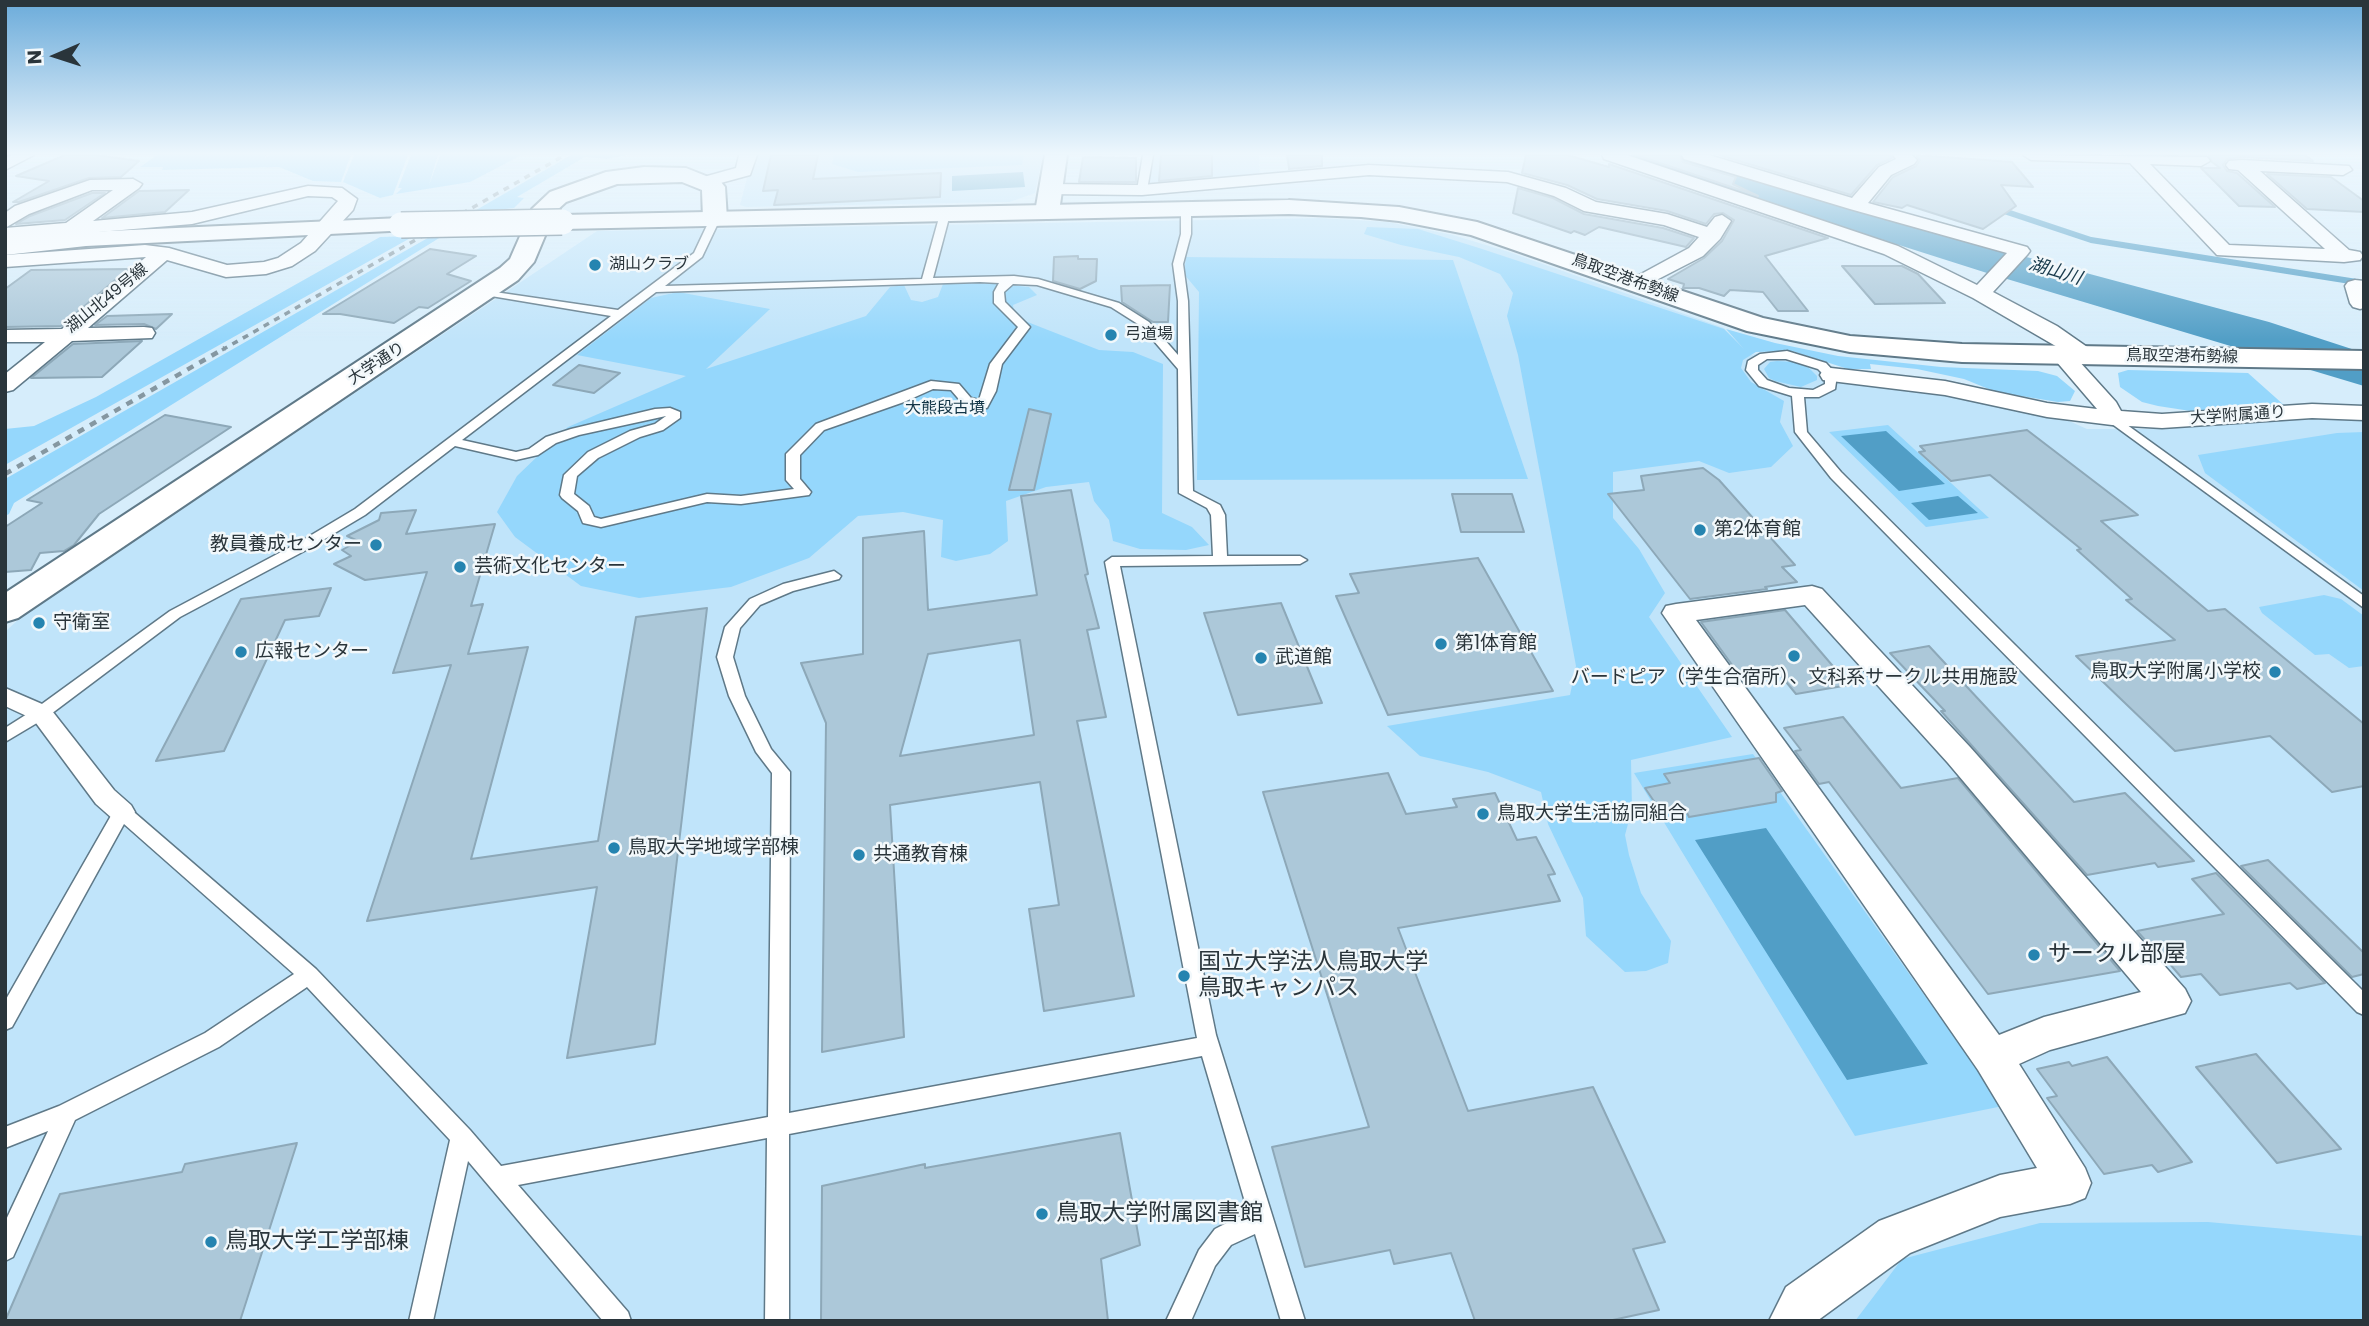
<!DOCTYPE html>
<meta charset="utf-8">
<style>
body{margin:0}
#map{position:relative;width:2369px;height:1326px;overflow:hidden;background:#d6edfb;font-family:Poppins,sans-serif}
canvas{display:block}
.frame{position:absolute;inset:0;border:7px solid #2a353b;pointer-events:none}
.north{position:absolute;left:21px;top:21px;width:70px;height:70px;-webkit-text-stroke:5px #f2f8fb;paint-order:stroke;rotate:267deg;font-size:19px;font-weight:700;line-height:28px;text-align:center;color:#2a353b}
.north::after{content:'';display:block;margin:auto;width:24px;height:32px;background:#2a353b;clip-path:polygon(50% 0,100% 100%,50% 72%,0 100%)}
</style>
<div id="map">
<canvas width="2369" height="1326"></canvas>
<div class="frame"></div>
<div class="north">N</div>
</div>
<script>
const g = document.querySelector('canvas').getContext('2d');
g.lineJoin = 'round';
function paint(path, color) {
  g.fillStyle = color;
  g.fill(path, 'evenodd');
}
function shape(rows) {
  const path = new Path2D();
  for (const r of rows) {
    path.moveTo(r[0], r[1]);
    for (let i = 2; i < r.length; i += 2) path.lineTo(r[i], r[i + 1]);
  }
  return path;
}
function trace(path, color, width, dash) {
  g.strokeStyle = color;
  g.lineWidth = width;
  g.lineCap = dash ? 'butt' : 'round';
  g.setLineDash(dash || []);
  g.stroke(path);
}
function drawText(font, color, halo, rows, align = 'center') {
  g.font = font + ' Poppins,"Noto Sans JP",sans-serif';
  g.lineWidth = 5;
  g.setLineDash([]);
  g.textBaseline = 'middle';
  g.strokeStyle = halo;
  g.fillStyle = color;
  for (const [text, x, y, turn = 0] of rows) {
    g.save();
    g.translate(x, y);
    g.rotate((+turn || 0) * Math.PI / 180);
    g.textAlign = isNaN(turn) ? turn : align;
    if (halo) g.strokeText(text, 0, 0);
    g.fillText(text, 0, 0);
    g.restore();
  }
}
const built = shape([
 [753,155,1043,155,1035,193,1010,202,746,207,740,205],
 [1153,155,1259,155,1260,177,1147,188],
 [1319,218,1388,222,1453,235,1509,252,1724,328,1751,355,1768,351,1799,354,1835,368,1906,388,2060,417,2087,429,2163,429,2275,417,2364,417,2364,1321,5,1321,5,632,22,616,597,231]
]);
const green = shape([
 [157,155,266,155,265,158,269,155,351,155,341,182,313,181,279,167,162,170,163,167,140,167],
 [354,155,408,155,393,195,380,198,343,182],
 [411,155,438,155,429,185,440,155,522,155,470,182,396,194,402,188,398,188],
 [571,155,627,155,607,159,585,157,517,197,524,198,514,208,471,213],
 [834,155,1024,155,1022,165,858,172,832,164],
 [1367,227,1418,229,1479,248,1724,329,1744,349,1726,329,1775,343,1838,356,1941,367,2038,371,2057,376,2075,391,2070,401,2058,402,1996,392,1964,379,1917,369,1870,364,1871,369,1848,369,1792,351,1756,352,1743,360,1741,368,1751,382,1784,401,1780,422,1793,446,1771,467,1729,473,1699,461,1613,472,1613,518,1639,549,1665,593,1649,617,1732,737,1631,760,1632,809,1625,835,1629,855,1641,893,1671,941,1668,963,1646,971,1625,972,1586,936,1583,898,1548,824,1541,792,1488,772,1420,756,1387,726,1570,695,1576,666,1518,355,1507,316,1513,293,1500,274,1459,257,1401,245,1364,234],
 [433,235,444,235,14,503,9,514,5,516,5,479],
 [414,236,5,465,5,429,34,426,96,397,380,237],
 [1186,257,1453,260,1528,479,1197,480,1199,292,1184,274],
 [970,281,1029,287,1037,295,1013,305,1014,312,1025,321,1099,350,1133,352,1163,364,1162,513,1192,527,1209,545,1186,550,1140,549,1113,541,1109,520,1094,501,1089,482,1046,487,1006,501,1008,541,990,554,956,561,941,557,943,520,903,512,858,516,809,558,731,587,639,598,581,586,515,537,497,512,517,476,568,427,686,376,577,355,651,298,678,292,770,309,706,369,866,316,890,287,904,285,911,300,922,302,938,297,943,284],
 [1777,361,1794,362,1809,368,1817,376,1817,380,1801,387,1775,381,1769,378,1764,369,1770,362],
 [2128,370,2248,373,2285,406,2197,412,2158,406,2142,402,2120,387,2118,373],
 [1888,425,1989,518,1926,527,1829,432],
 [2364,432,2364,591,2205,473,2198,455,2337,433],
 [2324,595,2341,599,2364,616,2364,666,2349,668,2329,654,2315,655,2262,613,2259,607],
 [1753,754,2003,1106,1855,1136,1634,773],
 [2208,1222,2364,1236,2364,1321,1855,1321,1902,1259,2040,1223]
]);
const water = shape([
 [1616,155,1682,155,2004,251,2269,322,2364,353,2364,386,1987,273],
 [1023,172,1025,187,952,191,952,176],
 [1886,431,1945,484,1899,491,1841,436],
 [1958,496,1978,513,1929,520,1911,503],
 [1766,828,1928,1064,1847,1080,1695,840]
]);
const stream = shape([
 [1995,208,2091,240,2363,283]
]);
const building = shape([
 [65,155,96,155,139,161,121,177,89,178,19,202,13,202,49,181,16,176,65,155],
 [771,155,818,155,813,179,941,173,940,197,774,205,778,190,763,191,771,155],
 [1161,155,1212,155,1212,176,1159,181,1161,155],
 [1287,155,1322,155,1322,166,1289,169,1287,155],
 [1526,155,1567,155,1609,167,1609,164,1828,238,1765,256,1808,311,1778,311,1763,292,1730,290,1724,296,1699,288,1683,288,1684,284,1668,279,1704,258,1722,241,1734,220,1723,213,1714,214,1706,224,1667,211,1597,199,1567,185,1522,173,1526,155],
 [1636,155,1680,155,1683,162,1736,177,1733,184,1758,196,1636,155],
 [1719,155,1890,155,1892,158,1877,165,1851,195,1719,155],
 [1916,155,2012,162,2033,187,2001,185,2016,206,1983,229,1907,205,1902,208,1873,202,1893,177,1916,166,1920,160,1916,155],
 [2209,155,2305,155,2313,161,2242,157,2227,159,2223,165,2227,171,2237,173,2275,207,2239,206,2201,168,2220,168,2212,162,2209,155],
 [1083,157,1136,158,1136,182,1079,182,1083,157],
 [2267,174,2331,177,2364,201,2364,212,2307,209,2267,174],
 [1518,188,1553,198,1584,214,1663,228,1694,238,1686,247,1599,227,1585,235,1574,231,1571,233,1513,213,1518,188],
 [189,190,165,212,102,218,139,191,189,190],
 [92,193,105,193,65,220,16,224,30,216,92,193],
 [430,249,476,256,447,274,471,281,428,308,419,307,394,323,340,314,323,314,430,249],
 [1078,256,1078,259,1097,259,1096,281,1080,289,1053,281,1054,257,1078,256],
 [1842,266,1902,266,1918,274,1945,303,1875,304,1842,266],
 [128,269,61,326,5,327,5,289,31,270,128,269],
 [1170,285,1168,322,1153,322,1122,302,1121,286,1170,285],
 [172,314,156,329,144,324,95,325,107,316,172,314],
 [142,341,102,377,31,378,73,344,142,341],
 [579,365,620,373,594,393,553,385,579,365],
 [1029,409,1051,414,1034,490,1009,490,1029,409],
 [165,415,231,427,99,514,74,545,64,551,40,553,31,570,5,572,5,527,42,503,27,500,165,415],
 [2027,430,2138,515,2101,521,2208,611,2225,609,2364,724,2364,786,2332,792,2270,736,2175,751,2076,656,2175,640,2126,600,2132,599,2077,550,2081,549,1990,475,1951,481,1919,452,1925,451,1920,446,2027,430],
 [1703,468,1719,480,1795,565,1782,567,1797,582,1765,587,1767,589,1690,599,1608,494,1644,490,1641,476,1703,468],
 [1071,490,1088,574,1085,575,1099,628,1087,630,1106,717,1077,721,1134,996,1044,1011,1029,909,1059,905,1040,782,890,805,904,1037,822,1052,826,723,801,663,863,654,863,538,924,531,928,610,1037,595,1021,496,1071,490],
 [1020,640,1034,735,900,756,928,654,1020,640],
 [1452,494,1512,494,1524,532,1461,532,1452,494],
 [416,510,406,534,495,524,471,606,483,604,468,654,528,647,471,859,598,841,636,617,707,608,655,1044,567,1058,597,887,367,921,451,665,393,673,427,572,365,580,334,564,351,556,342,550,358,541,347,536,379,520,381,513,416,510],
 [1478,558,1553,691,1388,715,1336,596,1359,593,1350,574,1478,558],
 [331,588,319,616,285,620,224,751,156,761,241,599,331,588],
 [1281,603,1322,703,1238,715,1204,613,1281,603],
 [1785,610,1849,685,1796,694,1778,672,1743,680,1701,622,1785,610],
 [1929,646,2074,802,2125,793,2194,861,2158,867,2155,863,2087,875,1941,711,1945,711,1890,653,1929,646],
 [1843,717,1901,788,1958,778,2120,971,1988,994,1829,782,1819,784,1795,751,1801,750,1784,728,1843,717],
 [1759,758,1782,791,1776,793,1776,802,1689,817,1685,809,1662,813,1645,788,1670,783,1664,774,1759,758],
 [1388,773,1406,814,1457,807,1453,799,1495,793,1517,840,1536,837,1555,874,1548,875,1560,901,1398,928,1468,1111,1593,1087,1665,1242,1633,1249,1659,1310,1608,1321,1475,1321,1451,1253,1394,1264,1390,1250,1305,1267,1272,1147,1369,1127,1263,792,1388,773],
 [2268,860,2364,953,2364,974,2352,977,2241,866,2268,860],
 [2216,873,2325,983,2297,989,2290,983,2220,995,2201,974,2181,977,2169,963,2166,963,2137,931,2224,914,2192,879,2216,873],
 [2256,1054,2341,1149,2277,1163,2196,1067,2256,1054],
 [2107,1057,2192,1162,2158,1172,2152,1165,2104,1174,2047,1098,2057,1096,2037,1069,2069,1062,2072,1066,2107,1057],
 [1120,1133,1140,1245,1101,1259,1108,1321,821,1321,822,1186,925,1164,925,1168,1120,1133],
 [297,1143,240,1321,5,1321,60,1194,182,1172,185,1164,297,1143]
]);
const service = shape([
 [1143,155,1153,155,1147,190,1142,193,1137,190,1143,155],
 [1186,206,1191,209,1191,234,1183,264,1188,301,1193,491,1220,505,1225,515,1227,556,1300,556,1307,560,1300,564,1120,566,1216,1035,1305,1321,1281,1321,1255,1234,1231,1245,1215,1266,1191,1321,1166,1321,1199,1250,1215,1229,1248,1212,1202,1056,789,1134,789,1321,765,1321,767,1138,518,1185,628,1312,631,1321,603,1321,468,1161,433,1321,409,1321,450,1140,307,987,219,1047,75,1120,13,1257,5,1261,5,1222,48,1131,5,1148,5,1127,59,1106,205,1033,294,974,124,824,12,1027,5,1030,5,1001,116,807,122,805,128,807,316,969,470,1130,501,1166,768,1117,772,773,756,752,729,696,717,657,725,627,750,599,783,584,834,571,841,576,839,579,793,591,760,605,740,628,733,657,745,696,771,749,790,772,789,1113,1197,1038,1105,562,1112,557,1213,556,1211,515,1207,508,1179,493,1178,369,1141,326,1111,307,1037,285,1013,284,1004,292,1005,302,1030,327,1002,364,996,391,987,408,963,404,951,390,933,389,904,402,824,430,800,455,800,479,811,492,809,495,741,504,707,502,601,527,583,523,578,511,562,498,560,495,564,475,588,452,630,431,655,424,666,416,579,435,556,443,538,455,516,460,455,446,365,515,308,549,180,617,47,717,5,742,5,728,35,709,170,611,298,543,355,509,611,316,485,295,480,292,481,290,618,310,694,253,710,219,715,216,720,219,702,257,665,286,922,279,940,214,945,211,950,214,933,278,1014,276,1038,279,1119,303,1149,322,1178,355,1178,301,1173,264,1181,234,1181,209,1186,206],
 [980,282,999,283,994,292,994,303,1018,327,990,364,979,400,971,398,959,384,931,381,816,424,786,454,786,480,794,489,741,496,707,494,601,519,594,517,589,506,574,494,577,476,598,458,640,437,663,430,680,418,680,412,670,408,655,409,571,429,546,437,529,449,516,452,462,440,656,292,980,282],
 [1787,351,1826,363,1837,375,1835,389,1819,397,1804,397,1807,432,1841,472,2364,992,2364,1015,2357,1012,1831,478,1795,432,1792,396,1759,386,1746,370,1748,361,1760,354,1787,351],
 [1767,359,1786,359,1818,369,1825,376,1825,384,1813,390,1789,388,1767,380,1758,370,1758,365,1767,359],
 [2112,414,2364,596,2364,608,2108,421,2106,418,2112,414]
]);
const pedestrian = shape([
 [5,688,49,707,114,790,131,805,135,812,131,819,122,822,113,819,96,804,33,719,5,706,5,688]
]);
const minor = shape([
 [12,155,34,155,5,170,5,158,12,155],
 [739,155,757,155,750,175,706,187,700,186,697,182,700,178,736,168,739,155],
 [1602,155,1627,155,1898,246,1977,285,2007,253,1850,209,1684,159,1682,155,1709,155,1852,198,1879,167,1896,159,1893,155,1912,155,1917,160,1914,164,1891,175,1868,203,2027,247,2030,251,2027,255,1993,292,2057,326,2090,349,2093,354,2090,359,2078,360,2116,402,2121,411,2162,414,2312,404,2364,406,2364,420,2312,418,2162,428,2112,425,2047,417,1945,395,1823,380,1820,375,1823,370,1831,368,1945,381,2047,403,2097,409,2050,354,2059,348,1973,298,1884,254,1604,159,1602,155],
 [2023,155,2207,157,2210,161,2201,166,2150,164,2229,245,2325,249,2238,170,2229,169,2226,165,2229,161,2242,160,2349,166,2352,170,2343,175,2260,171,2349,250,2360,252,2363,256,2360,260,2344,262,2217,255,2130,163,2031,160,2023,155],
 [1369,165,1508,172,1566,188,1596,202,1667,214,1707,227,1715,217,1722,215,1731,221,1720,239,1703,256,1637,290,1630,288,1627,284,1630,280,1689,248,1699,237,1664,225,1584,211,1554,196,1507,182,1369,175,1142,195,1049,194,1040,189,1049,184,1142,185,1369,165],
 [133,179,142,184,139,188,93,221,192,212,308,186,342,188,357,199,353,210,315,251,292,266,266,274,226,277,167,260,88,328,144,327,152,328,155,333,152,338,72,341,13,390,5,392,5,374,45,342,5,342,5,330,62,329,146,257,5,267,5,255,145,245,169,248,227,265,264,262,278,258,301,243,338,201,332,197,308,196,192,224,5,240,5,228,66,223,113,190,92,190,29,214,5,228,5,213,15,206,90,180,133,179],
 [2355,280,2364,281,2364,308,2360,309,2353,307,2350,303,2345,286,2348,282,2355,280],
 [1812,586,1822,589,1970,747,2185,989,2191,1001,2185,1013,2050,1050,2019,1064,2085,1168,2091,1183,2085,1198,2070,1204,2000,1217,1910,1253,1817,1321,1769,1321,1786,1287,1879,1221,2000,1175,2037,1168,1978,1070,1662,613,1666,606,1676,604,1812,586],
 [1805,605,1948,763,2141,992,2044,1017,1999,1035,1696,620,1805,605]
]);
const tertiary = shape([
 [1045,155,1067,155,1059,212,1055,217,1047,219,1039,217,1035,212,1045,155],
 [644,167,686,168,721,182,725,187,727,219,724,224,715,226,706,224,703,219,702,190,682,182,617,184,566,202,555,212,534,262,518,280,18,618,5,622,5,593,500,268,510,259,532,209,550,192,606,172,644,167]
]);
const secondary = shape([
 [1289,200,1399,207,1477,222,1763,318,1850,336,1962,344,2364,351,2364,369,1962,362,1850,352,1747,331,1471,235,1399,221,1361,217,1289,214,562,229,553,227,550,222,553,217,562,215,1289,200],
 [401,218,410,220,413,225,410,230,86,246,5,255,5,239,86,232,401,218]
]);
const railFar1 = shape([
 [222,350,565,155]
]);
const rail = shape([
 [5,474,225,348]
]);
const secondaryBridge = shape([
 [401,225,562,222]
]);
const markers = [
 [595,265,7,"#2584b0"],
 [1111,335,7,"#2584b0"],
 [1700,530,7,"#2584b0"],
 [376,545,7,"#2584b0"],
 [460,567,7,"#2584b0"],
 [39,623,7,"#2584b0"],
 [1441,644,7,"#2584b0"],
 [241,652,7,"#2584b0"],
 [1794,656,7,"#2584b0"],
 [1261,658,7,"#2584b0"],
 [2275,672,7,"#2584b0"],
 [1483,814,7,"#2584b0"],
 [614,848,7,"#2584b0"],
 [859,855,7,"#2584b0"],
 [2034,955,7,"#2584b0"],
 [1184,976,7,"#2584b0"],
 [1042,1214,7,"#2584b0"],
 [211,1242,7,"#2584b0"]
];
const farPoinames = [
 ["湖山クラブ",609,265],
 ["弓道場",1125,335]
];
const farStreetnames = [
 ["鳥取空港布勢線",1625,279,20],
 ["湖山北49号線",107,299,-39],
 ["鳥取空港布勢線",2182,357,1],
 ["大学通り",377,364,-33],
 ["大学附属通り",2238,416,-4]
];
const farParknames = [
 ["大熊段古墳",945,409]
];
const farWaternames = [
 ["湖山川",2055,272,17]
];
const poiNames = [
 ["第2体育館",1714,530],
 ["教員養成センター",362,545,"right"],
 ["芸術文化センター",474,567],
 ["守衛室",53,623],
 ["第1体育館",1455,644],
 ["広報センター",255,652],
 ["武道館",1275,658],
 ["鳥取大学附属小学校",2261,672,"right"],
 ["バードピア（学生合宿所）、文科系サークル共用施設",1794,678,"center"],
 ["鳥取大学生活協同組合",1497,814],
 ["鳥取大学地域学部棟",628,848],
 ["共通教育棟",873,855]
];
const nearPoinames = [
 ["サークル部屋",2048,955],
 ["国立大学法人鳥取大学",1198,963],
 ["鳥取キャンパス",1198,989],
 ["鳥取大学附属図書館",1056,1214],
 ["鳥取大学工学部棟",225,1242]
];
paint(built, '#c0e4fa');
paint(green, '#95d7fc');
paint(water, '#519ec6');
trace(stream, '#519ec6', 6);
paint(building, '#acc8d9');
trace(building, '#8da8b8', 2);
trace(service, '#5f7988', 3);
trace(pedestrian, '#5f7988', 3);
trace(minor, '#5f7988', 3);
trace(tertiary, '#5f7988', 4);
trace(secondary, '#5f7988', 4);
paint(service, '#fff');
paint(pedestrian, '#fff');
paint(minor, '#fff');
paint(tertiary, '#fff');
paint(secondary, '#fff');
trace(railFar1, '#8597a1', 3.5, [6, 6]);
trace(rail, '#8597a1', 4.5, [7, 7]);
trace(secondaryBridge, '#5f7988', 28, []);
trace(secondaryBridge, '#fff', 25);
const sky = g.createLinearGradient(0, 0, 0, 341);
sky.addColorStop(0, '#6babda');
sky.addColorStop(0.45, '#edf7fd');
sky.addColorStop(1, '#edf7fd00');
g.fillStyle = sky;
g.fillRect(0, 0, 2369, 341);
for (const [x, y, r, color] of markers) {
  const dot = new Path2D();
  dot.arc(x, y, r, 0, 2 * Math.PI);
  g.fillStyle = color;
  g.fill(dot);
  trace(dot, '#f2f8fb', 2.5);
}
drawText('16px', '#2a353b', '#f2f8fb', farPoinames, 'left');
drawText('16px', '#2a353b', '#f2f8fb', farStreetnames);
drawText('16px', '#113446', '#f2f8fb', farParknames);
drawText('italic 18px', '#183a4c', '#f2f8fb', farWaternames);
drawText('19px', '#2a353b', '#f2f8fb', poiNames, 'left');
drawText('23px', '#2a353b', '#f2f8fb', nearPoinames, 'left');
</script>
